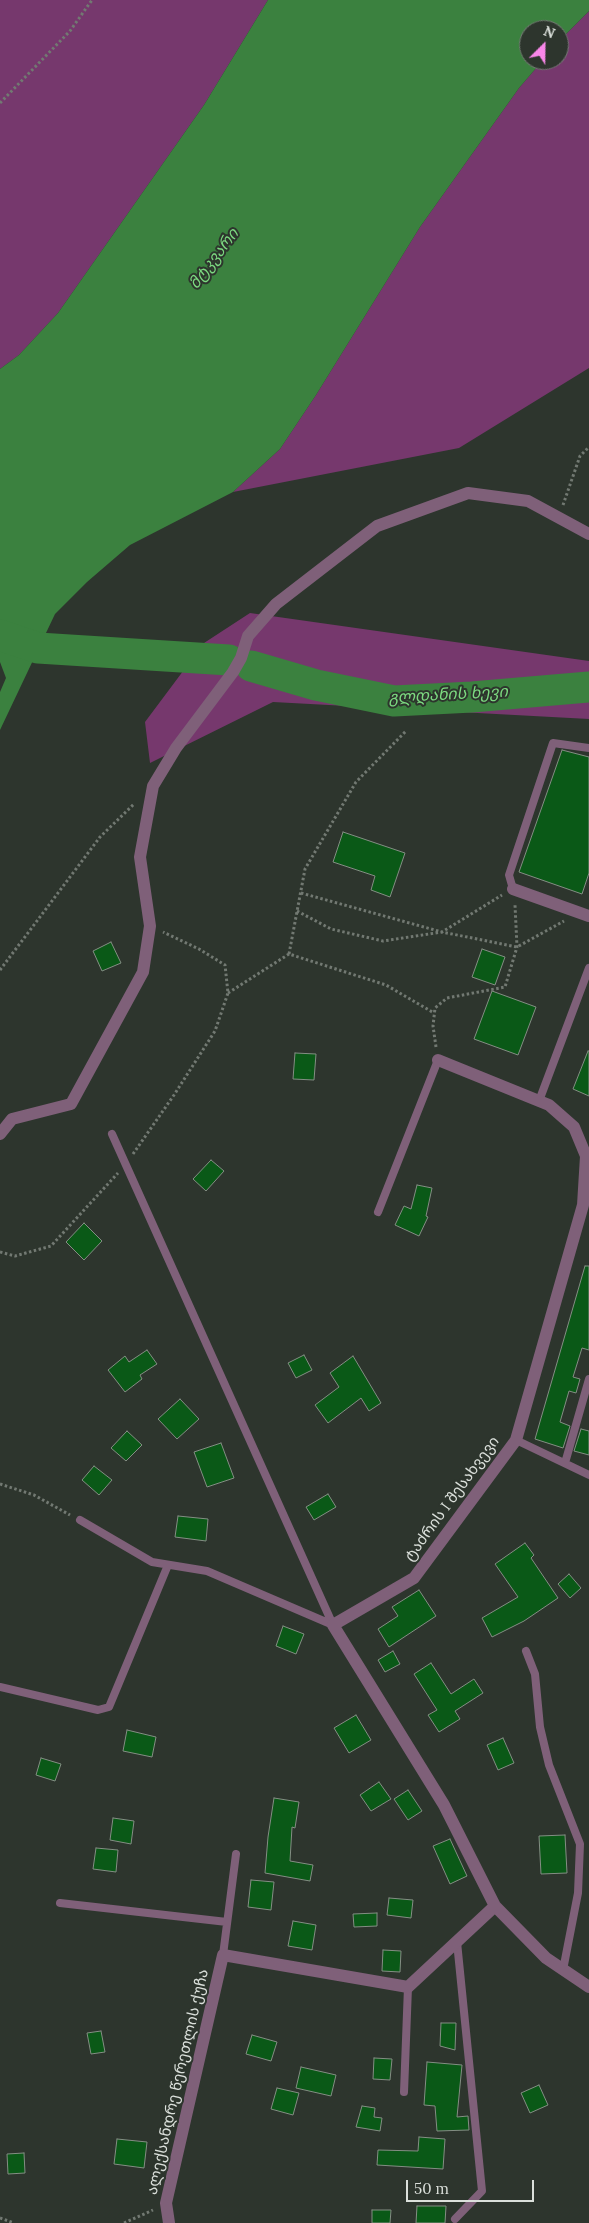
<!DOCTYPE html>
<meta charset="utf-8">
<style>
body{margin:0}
#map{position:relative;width:589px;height:2223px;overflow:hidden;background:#2d352d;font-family:Lora,serif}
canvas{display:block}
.north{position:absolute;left:519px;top:20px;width:50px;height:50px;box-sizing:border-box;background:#2d352d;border:1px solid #737973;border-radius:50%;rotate:23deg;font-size:14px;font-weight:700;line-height:20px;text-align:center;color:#dbe0db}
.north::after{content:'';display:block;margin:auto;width:18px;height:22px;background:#f987e9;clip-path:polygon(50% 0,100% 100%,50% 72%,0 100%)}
.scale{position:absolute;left:406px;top:2180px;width:128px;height:22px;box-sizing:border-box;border:2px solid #dbe0db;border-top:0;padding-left:6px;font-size:15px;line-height:18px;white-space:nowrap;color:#dbe0db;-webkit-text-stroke:4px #2d352d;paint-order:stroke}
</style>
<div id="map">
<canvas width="589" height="2223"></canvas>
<div class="north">N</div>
<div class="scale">50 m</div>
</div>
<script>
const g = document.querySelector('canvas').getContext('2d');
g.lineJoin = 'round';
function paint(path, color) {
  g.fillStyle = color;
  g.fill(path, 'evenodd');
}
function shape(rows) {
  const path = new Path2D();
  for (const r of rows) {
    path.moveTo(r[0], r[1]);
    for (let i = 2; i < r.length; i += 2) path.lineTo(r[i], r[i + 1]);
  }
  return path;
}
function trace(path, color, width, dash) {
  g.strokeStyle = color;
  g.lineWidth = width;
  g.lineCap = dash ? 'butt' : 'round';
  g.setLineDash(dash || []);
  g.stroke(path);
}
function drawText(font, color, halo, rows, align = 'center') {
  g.font = font + ' Lora,"Noto Sans Georgian",serif';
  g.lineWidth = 4;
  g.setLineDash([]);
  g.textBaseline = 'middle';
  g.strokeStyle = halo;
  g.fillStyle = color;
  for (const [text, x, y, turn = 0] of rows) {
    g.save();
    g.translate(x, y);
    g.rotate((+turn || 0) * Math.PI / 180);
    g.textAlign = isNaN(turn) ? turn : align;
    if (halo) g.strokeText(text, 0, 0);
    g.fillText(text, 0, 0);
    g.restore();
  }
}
const green = shape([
 [0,0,268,0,204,105,58,313,19,355,0,369],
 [589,11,589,368,459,448,233,492,280,449,316,395,420,227,519,88,543,60,559,60,559,41],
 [250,613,589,661,589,719,273,702,150,763,145,722,204,643]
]);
const water = shape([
 [268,0,589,0,589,11,559,41,559,30,529,30,529,60,543,60,519,88,420,227,316,395,280,449,233,492,130,545,87,582,55,614,0,730,0,692,6,678,0,662,0,369,19,355,58,313,204,105]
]);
const river = shape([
 [0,635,38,648,229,660],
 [251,666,316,685,394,701,472,697,589,687]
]);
const building = shape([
 [562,750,589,757,589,873,582,894,519,872,562,750],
 [343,832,405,853,390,897,371,890,375,876,333,862,343,832],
 [111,942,121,963,102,971,93,951,111,942],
 [482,949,505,957,495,985,472,977,482,949],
 [492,991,536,1007,518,1055,474,1039,492,991],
 [588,1051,589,1051,589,1096,573,1089,588,1051],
 [295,1053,316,1054,314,1080,293,1079,295,1053],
 [211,1160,224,1171,206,1191,193,1179,211,1160],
 [417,1185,432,1188,426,1216,428,1217,419,1236,395,1225,404,1206,411,1209,417,1185],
 [84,1223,102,1241,84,1260,66,1242,84,1223],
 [585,1266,589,1266,589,1350,582,1348,573,1377,580,1379,576,1393,569,1391,560,1422,570,1426,563,1448,535,1439,585,1266],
 [147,1350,157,1364,140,1375,142,1379,125,1392,108,1370,125,1356,129,1362,147,1350],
 [304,1355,312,1370,296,1378,288,1363,304,1355],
 [353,1356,381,1403,369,1411,361,1398,328,1423,315,1405,339,1387,330,1373,353,1356],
 [180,1399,199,1419,177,1439,158,1419,180,1399],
 [581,1429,589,1431,589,1455,574,1451,581,1429],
 [127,1431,142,1445,126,1461,111,1448,127,1431],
 [221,1443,234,1478,207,1487,194,1452,221,1443],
 [94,1466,112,1480,99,1495,82,1480,94,1466],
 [328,1494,336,1507,314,1520,306,1507,328,1494],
 [178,1516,208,1519,206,1541,175,1537,178,1516],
 [525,1543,534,1555,531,1558,558,1598,524,1621,492,1637,482,1618,518,1597,495,1564,525,1543],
 [569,1574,581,1588,570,1598,558,1584,569,1574],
 [419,1590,436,1616,389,1647,378,1629,398,1616,392,1607,419,1590],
 [283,1626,304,1634,296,1654,276,1646,283,1626],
 [393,1651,400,1664,385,1672,378,1660,393,1651],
 [431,1663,451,1694,474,1679,483,1693,455,1711,460,1719,439,1732,428,1715,437,1710,414,1674,431,1663],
 [356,1715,371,1740,349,1753,334,1728,356,1715],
 [127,1730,156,1737,152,1757,123,1751,127,1730],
 [503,1738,514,1763,498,1770,487,1745,503,1738],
 [41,1758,61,1764,55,1781,36,1775,41,1758],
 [379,1782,391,1799,371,1811,360,1795,379,1782],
 [408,1790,422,1811,408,1820,394,1799,408,1790],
 [274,1798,299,1802,295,1828,292,1827,290,1861,313,1865,310,1881,265,1873,268,1837,274,1798],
 [113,1818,134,1821,131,1844,110,1840,113,1818],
 [565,1835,567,1873,541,1874,539,1836,565,1835],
 [450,1839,467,1876,450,1884,433,1846,450,1839],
 [96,1848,118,1850,116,1872,93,1869,96,1848],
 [251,1880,274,1882,271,1910,248,1907,251,1880],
 [389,1898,413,1900,411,1918,387,1915,389,1898],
 [377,1913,377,1926,354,1927,353,1914,377,1913],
 [293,1921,316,1925,312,1950,288,1946,293,1921],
 [383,1950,401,1951,400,1972,382,1971,383,1950],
 [441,2023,456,2023,455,2050,440,2046,441,2023],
 [101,2031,105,2052,91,2054,87,2033,101,2031],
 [252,2035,277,2042,271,2061,246,2054,252,2035],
 [374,2058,392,2059,390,2080,373,2079,374,2058],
 [427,2062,462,2065,457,2117,468,2116,469,2130,437,2131,435,2106,424,2105,427,2062],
 [301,2067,336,2075,331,2096,296,2088,301,2067],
 [539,2085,548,2105,530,2113,521,2093,539,2085],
 [277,2088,299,2093,293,2115,271,2109,277,2088],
 [362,2106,375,2108,374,2117,382,2118,380,2131,356,2127,362,2106],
 [419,2137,445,2139,443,2169,377,2165,378,2150,418,2151,419,2137],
 [117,2139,147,2142,144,2168,114,2164,117,2139],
 [24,2153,25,2173,8,2174,7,2154,24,2153],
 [417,2206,446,2206,445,2223,416,2223,417,2206],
 [372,2210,391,2210,390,2223,372,2223,372,2210]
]);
const path = shape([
 [0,103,70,31,92,0],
 [563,505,580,456,589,447],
 [301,893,442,932,502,895],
 [297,911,331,929,383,941,442,932,517,947,564,921],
 [289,954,305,869,356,782,406,731],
 [0,970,100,837,134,804],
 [228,993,289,954,386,985,434,1013],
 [436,1047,433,1026,435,1008,447,998,505,987,517,947,515,905],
 [133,1154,174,1095,215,1031,228,993,225,965,199,949,163,932],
 [0,1252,15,1256,51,1246,118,1173],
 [0,1484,34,1495,70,1515],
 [0,2218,14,2223],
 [124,2223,153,2210]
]);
const service = shape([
 [513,889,509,875,553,743,589,748],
 [539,1101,589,968],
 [112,1134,333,1625],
 [378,1212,438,1060],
 [516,1440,589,1475],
 [565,1463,589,1379],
 [80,1520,152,1562,207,1571,333,1625],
 [526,1651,535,1674,540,1727,549,1765,580,1844,578,1893,563,1970],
 [0,1687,98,1710,109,1707,168,1565],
 [60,1903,227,1922],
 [223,1955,236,1854],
 [404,2092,408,1987],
 [455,2219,482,2191,457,1942]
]);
const minor = shape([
 [513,889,589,916],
 [438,1060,549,1105,574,1127,586,1156,583,1205,516,1440,414,1578,333,1625,444,1805,495,1906,546,1958,589,1987],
 [0,1134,12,1119,71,1104,143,972,150,926,140,857,153,786,176,748,233,672,241,658,248,636,276,604,377,526,468,493,528,501,589,534],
 [169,2223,166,2203,223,1955,408,1987,495,1906]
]);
const streetNames = [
 ["ტაძრის I შესახვევი",452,1499,-54],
 ["ალექსანდრე წერეთლის ქუჩა",178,2082,-77]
];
const waterNames = [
 ["მტკვარი",214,259,-53],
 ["გლდანის ხევი",448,695,-3]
];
paint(green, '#76386d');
paint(water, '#3b813f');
trace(river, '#3b813f', 31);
paint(building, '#0a5917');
trace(building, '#848e84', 1);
trace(path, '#727972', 3, [2.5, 2.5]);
trace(service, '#7f6079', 8);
trace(minor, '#7f6079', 12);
drawText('15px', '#dbe0db', '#2d352d', streetNames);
drawText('italic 16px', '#7cd980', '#2d352d', waterNames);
</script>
